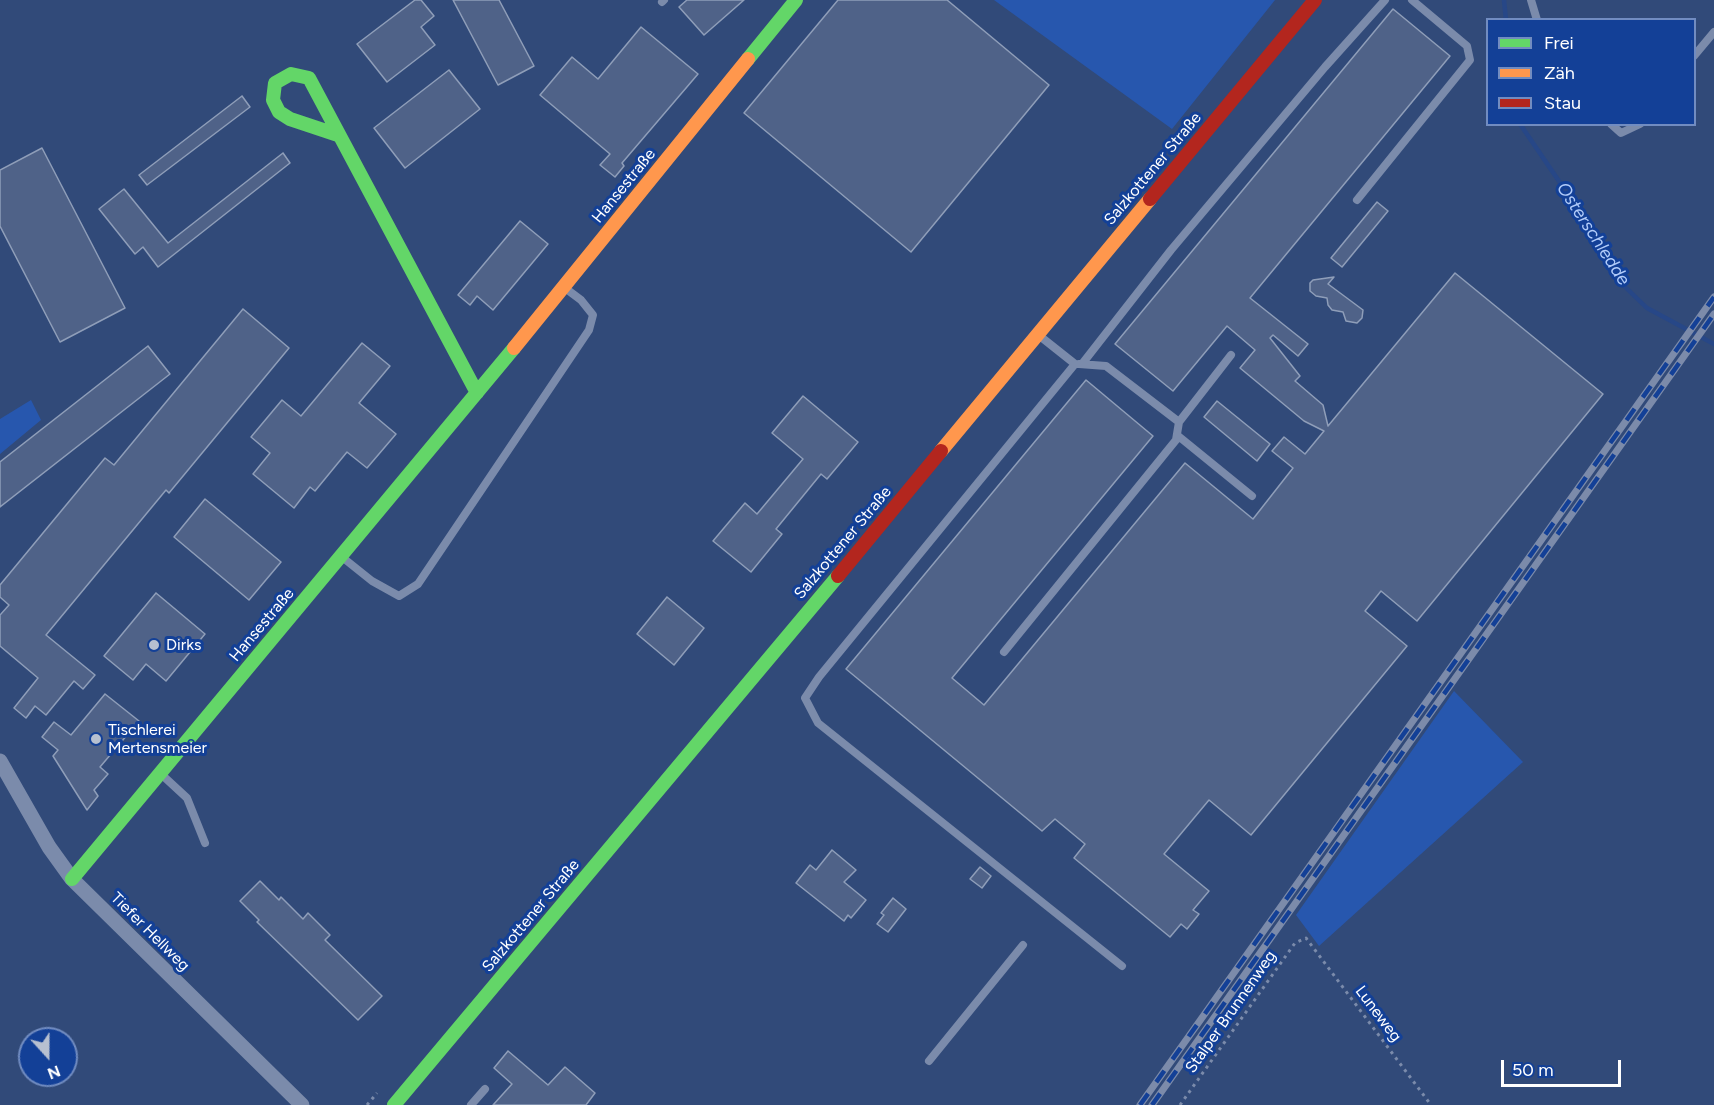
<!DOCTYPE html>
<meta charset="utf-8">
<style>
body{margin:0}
#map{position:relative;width:1714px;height:1105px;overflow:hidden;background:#314a79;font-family:Figtree,sans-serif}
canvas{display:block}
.legend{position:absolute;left:1486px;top:18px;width:210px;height:108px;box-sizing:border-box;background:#134097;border:2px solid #718cc1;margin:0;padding:8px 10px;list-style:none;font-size:18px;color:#fff}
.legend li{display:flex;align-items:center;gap:12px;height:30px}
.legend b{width:30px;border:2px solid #718cc1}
.north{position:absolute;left:18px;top:1027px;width:60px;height:60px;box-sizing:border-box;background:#134097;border:2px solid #718cc1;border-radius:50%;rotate:159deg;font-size:16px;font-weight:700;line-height:24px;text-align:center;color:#fff}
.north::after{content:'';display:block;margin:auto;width:21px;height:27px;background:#b7c0d0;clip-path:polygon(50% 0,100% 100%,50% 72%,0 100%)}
.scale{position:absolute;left:1501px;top:1060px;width:120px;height:27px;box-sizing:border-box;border:3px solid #fff;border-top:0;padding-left:8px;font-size:18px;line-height:21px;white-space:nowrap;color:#fff;-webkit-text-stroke:4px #134097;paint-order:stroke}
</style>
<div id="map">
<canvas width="1714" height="1105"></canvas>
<ul class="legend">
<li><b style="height:8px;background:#63d668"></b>Frei</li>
<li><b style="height:8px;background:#ff974d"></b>Zäh</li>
<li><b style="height:8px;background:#b3261e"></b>Stau</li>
</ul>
<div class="north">N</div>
<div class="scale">50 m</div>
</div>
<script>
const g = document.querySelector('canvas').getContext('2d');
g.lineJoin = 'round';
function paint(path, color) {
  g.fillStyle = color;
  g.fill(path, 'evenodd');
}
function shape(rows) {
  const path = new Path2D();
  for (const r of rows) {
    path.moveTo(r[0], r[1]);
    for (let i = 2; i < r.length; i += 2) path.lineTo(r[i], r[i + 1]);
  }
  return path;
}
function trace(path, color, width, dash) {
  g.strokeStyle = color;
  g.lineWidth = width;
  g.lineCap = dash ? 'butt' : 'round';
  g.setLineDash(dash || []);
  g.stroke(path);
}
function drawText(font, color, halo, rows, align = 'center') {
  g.font = font + ' Figtree,sans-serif';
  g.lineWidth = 6;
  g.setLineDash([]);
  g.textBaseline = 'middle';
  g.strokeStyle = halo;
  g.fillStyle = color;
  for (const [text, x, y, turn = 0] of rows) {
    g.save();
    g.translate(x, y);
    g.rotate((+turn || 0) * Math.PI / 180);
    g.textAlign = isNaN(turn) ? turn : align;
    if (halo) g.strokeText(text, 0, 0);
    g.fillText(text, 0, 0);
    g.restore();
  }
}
const green = shape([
 [994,0,1275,0,1172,129],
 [31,400,41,420,0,454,0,419],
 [1454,691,1523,762,1319,946,1296,915]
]);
const stream = shape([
 [1504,0,1506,20],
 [1520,124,1578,209,1623,285,1647,308,1714,344]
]);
const building = shape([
 [415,0,421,0,434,16,421,27,435,45,387,82,357,44,415,0],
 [453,0,499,0,534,66,498,85,453,0],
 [687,0,744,0,704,35,679,7,687,0],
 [838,0,947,0,1049,85,911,252,744,113,838,0],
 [1393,9,1450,56,1250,298,1308,344,1298,356,1273,335,1270,338,1300,376,1295,381,1323,405,1328,426,1455,273,1603,394,1417,621,1381,591,1365,611,1407,646,1251,835,1209,800,1164,854,1209,891,1193,910,1199,914,1187,929,1181,924,1170,937,1074,858,1085,844,1055,819,1042,831,846,669,1086,380,1153,436,952,678,984,705,1185,463,1253,519,1293,468,1272,451,1284,437,1305,454,1324,431,1304,421,1240,368,1255,350,1227,326,1173,391,1115,344,1393,9],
 [641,27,698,74,622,163,624,166,615,177,600,165,610,154,540,95,572,57,598,79,641,27],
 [449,70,480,109,405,168,374,128,449,70],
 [242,96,250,107,147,185,139,175,242,96],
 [42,148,125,308,60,342,0,226,0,170,42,148],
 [283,153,290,163,158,267,143,247,135,254,99,209,124,189,168,243,283,153],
 [1377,202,1388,211,1342,267,1331,258,1377,202],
 [520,221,548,244,493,310,477,296,470,305,458,295,520,221],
 [1334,277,1328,284,1363,310,1362,318,1357,323,1346,321,1343,312,1332,310,1328,305,1327,298,1316,296,1310,291,1310,283,1313,280,1334,277],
 [243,309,289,348,169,493,166,490,46,635,95,675,83,689,74,681,46,715,35,706,26,718,14,708,38,678,0,646,0,615,9,605,0,597,0,585,105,458,114,465,243,309],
 [362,343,390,366,359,403,396,434,367,468,347,452,315,491,310,487,294,508,253,474,270,453,251,437,282,400,301,416,362,343],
 [148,346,170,374,0,507,0,462,148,346],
 [803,396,858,442,827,479,821,474,776,529,782,534,751,572,713,541,745,503,757,514,803,459,772,433,803,396],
 [1217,401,1270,444,1257,461,1204,417,1217,401],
 [205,499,281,562,249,600,174,537,205,499],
 [156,593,205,634,166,681,146,664,133,680,104,656,156,593],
 [667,597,704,628,674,665,637,634,667,597],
 [105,694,139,721,100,767,108,774,94,790,98,796,87,810,53,756,58,750,42,737,54,722,71,735,105,694],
 [832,850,856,870,844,882,866,900,851,918,848,915,844,921,796,883,810,865,816,870,832,850],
 [980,867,991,876,982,888,970,879,980,867],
 [260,881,279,900,281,897,303,919,308,913,330,935,325,940,382,996,358,1020,257,922,259,920,240,901,260,881],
 [893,898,906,909,888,932,877,924,884,915,881,913,893,898],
 [508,1051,548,1085,565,1067,595,1093,586,1105,493,1105,512,1084,494,1068,508,1051]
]);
const path = shape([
 [367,1105,377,1093],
 [1180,1105,1295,943,1306,938,1431,1105]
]);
const lane = shape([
 [1531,0,1537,20],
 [662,2,664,0],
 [1694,56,1714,32],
 [1611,124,1621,133,1640,124],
 [1357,200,1470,60,1467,46,1412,0],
 [1041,337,1075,364,819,677,805,698,818,723,1122,966],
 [1082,364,1171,250,1325,67,1385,0],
 [1179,422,1231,355],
 [1177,435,1252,496],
 [342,557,372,581,399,596,418,584,589,330,593,315,581,300,565,288],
 [1004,652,1176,440,1179,422,1106,366,1079,364],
 [161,774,187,798,205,843],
 [929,1061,1023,945],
 [471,1105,485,1089]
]);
const street = shape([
 [0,761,49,847,72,879,302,1105]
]);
const fast = shape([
 [748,59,796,0],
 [338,135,290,119,279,112,273,100,275,83,291,74,309,78,477,393],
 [72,879,514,348],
 [394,1105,838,576]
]);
const slow = shape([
 [514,348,748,59],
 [941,451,1150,199]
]);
const jam = shape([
 [1150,199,1315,0],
 [838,576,941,451]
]);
const rail = shape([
 [1140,1105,1714,297],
 [1152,1105,1714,314]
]);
const markers = [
 [154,645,6,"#b7c0d0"],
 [96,739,6,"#b7c0d0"]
];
const streetNames = [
 ["Salzkottener Straße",1153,169,-50],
 ["Hansestraße",624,186,-51],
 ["Salzkottener Straße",843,543,-50],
 ["Hansestraße",262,625,-50],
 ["Salzkottener Straße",531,916,-50],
 ["Tiefer Hellweg",150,932,45],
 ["Stalper Brunnenweg",1231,1012,-55],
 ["Luneweg",1378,1014,53]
];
const poiNames = [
 ["Dirks",166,645],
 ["Tischlerei",108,730],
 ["Mertensmeier",108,748]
];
const waterNames = [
 ["Osterschledde",1593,234,57]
];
paint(green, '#2757ae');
trace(stream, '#274787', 4.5);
paint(building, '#4f6288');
trace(building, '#8f9eb9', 1.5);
trace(path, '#7b8bab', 3, [3, 4.5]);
trace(lane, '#7b8bab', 8);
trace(street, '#7b8bab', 15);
trace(fast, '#63d668', 14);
trace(slow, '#ff974d', 14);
trace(jam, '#b3261e', 14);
trace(rail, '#7c8baa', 7);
trace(rail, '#134097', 4.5, [14]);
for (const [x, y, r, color] of markers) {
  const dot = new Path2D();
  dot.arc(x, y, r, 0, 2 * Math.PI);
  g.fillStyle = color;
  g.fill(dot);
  trace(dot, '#134097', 2);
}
drawText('16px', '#fff', '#134097', streetNames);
drawText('16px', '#fff', '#134097', poiNames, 'left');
drawText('italic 18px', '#b1cbf9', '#134097', waterNames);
</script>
